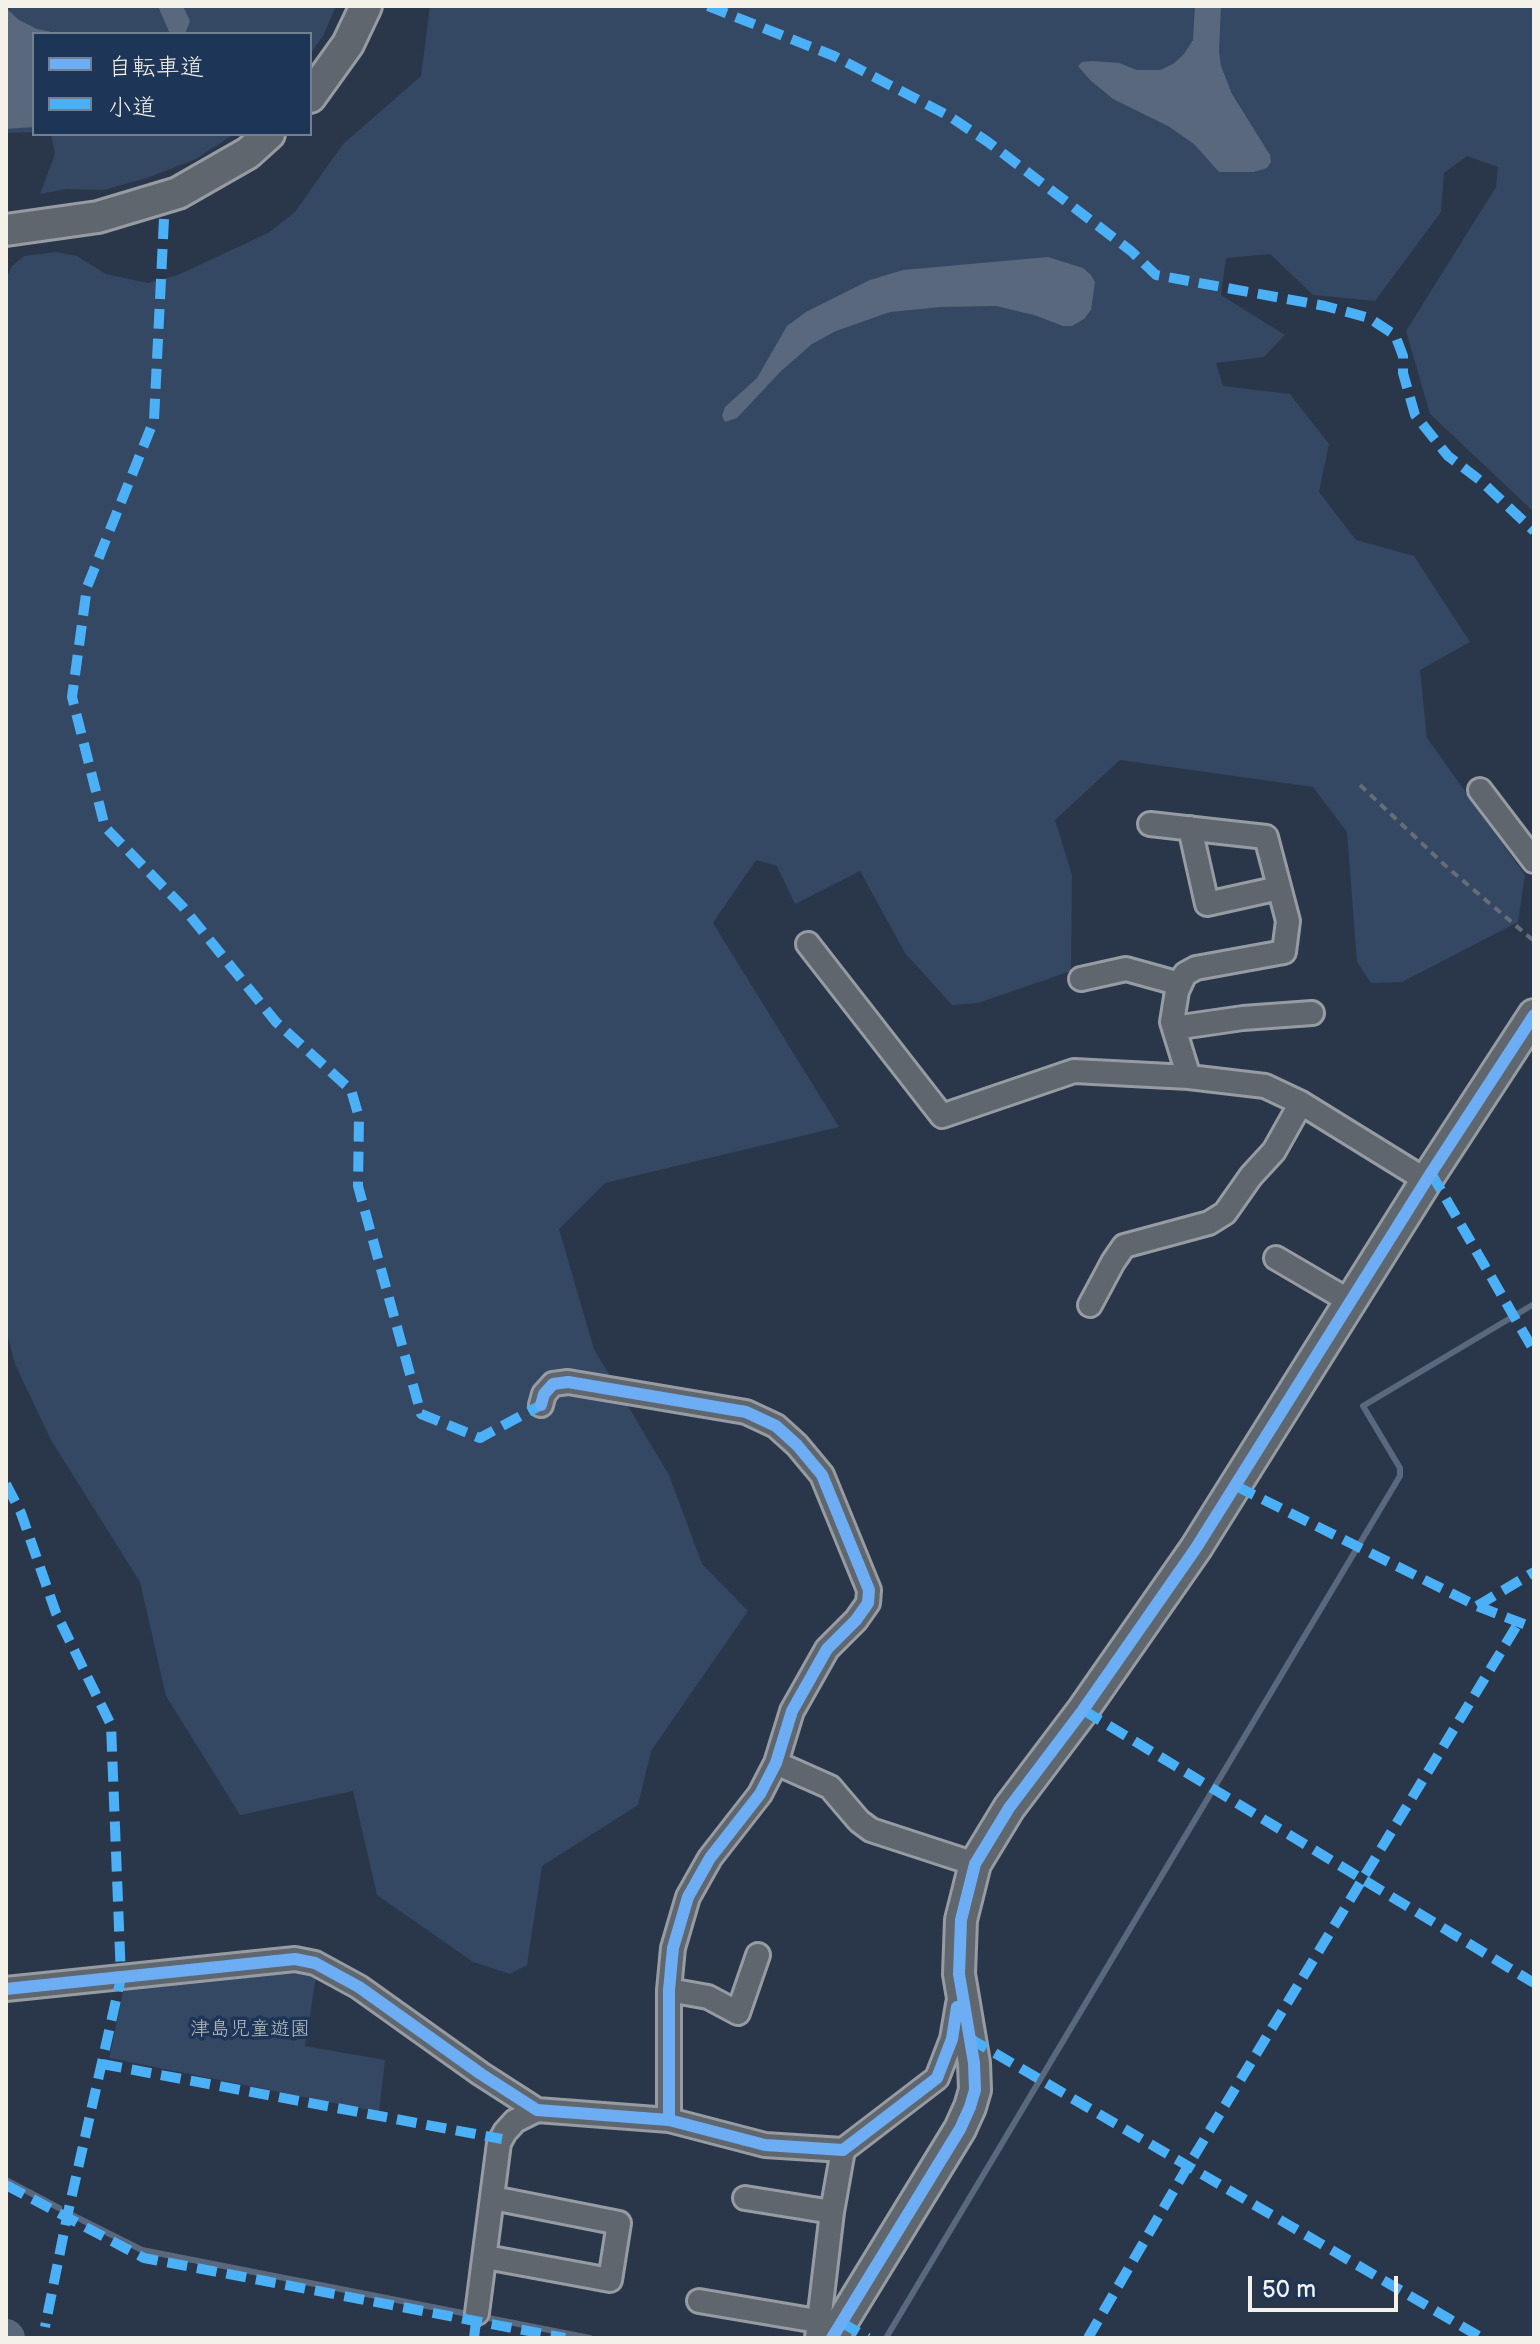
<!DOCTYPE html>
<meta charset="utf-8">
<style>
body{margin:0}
#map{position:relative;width:1540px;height:2344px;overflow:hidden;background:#2a374a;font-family:"Balsamiq Sans","Klee One",sans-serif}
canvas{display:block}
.frame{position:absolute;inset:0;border:8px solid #f4f1e8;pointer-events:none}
.legend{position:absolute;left:32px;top:32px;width:280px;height:104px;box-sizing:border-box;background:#1d3557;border:2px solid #738091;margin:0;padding:10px 14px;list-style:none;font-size:24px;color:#f4f1e8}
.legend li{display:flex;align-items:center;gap:16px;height:40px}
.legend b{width:40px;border:2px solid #738091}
.scale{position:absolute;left:1248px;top:2276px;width:150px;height:36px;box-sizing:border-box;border:4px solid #f4f1e8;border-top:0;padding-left:10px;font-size:24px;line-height:28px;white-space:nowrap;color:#f4f1e8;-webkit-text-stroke:6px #1d3557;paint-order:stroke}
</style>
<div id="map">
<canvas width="1540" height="2344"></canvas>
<div class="frame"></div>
<ul class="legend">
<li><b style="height:10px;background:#6dadf4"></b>自転車道</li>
<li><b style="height:10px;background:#4cb0f7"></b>小道</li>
</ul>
<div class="scale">50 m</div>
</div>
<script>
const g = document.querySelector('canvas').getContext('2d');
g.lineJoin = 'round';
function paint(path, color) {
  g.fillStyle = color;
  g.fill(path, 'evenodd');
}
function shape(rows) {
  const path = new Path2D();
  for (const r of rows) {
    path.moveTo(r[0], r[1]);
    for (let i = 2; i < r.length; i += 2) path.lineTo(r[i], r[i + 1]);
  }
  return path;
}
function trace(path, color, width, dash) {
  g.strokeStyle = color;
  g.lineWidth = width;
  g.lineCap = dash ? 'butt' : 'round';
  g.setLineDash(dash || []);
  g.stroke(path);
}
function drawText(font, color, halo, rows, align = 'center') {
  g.font = font + ' "Balsamiq Sans","Klee One",sans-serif';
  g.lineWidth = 7;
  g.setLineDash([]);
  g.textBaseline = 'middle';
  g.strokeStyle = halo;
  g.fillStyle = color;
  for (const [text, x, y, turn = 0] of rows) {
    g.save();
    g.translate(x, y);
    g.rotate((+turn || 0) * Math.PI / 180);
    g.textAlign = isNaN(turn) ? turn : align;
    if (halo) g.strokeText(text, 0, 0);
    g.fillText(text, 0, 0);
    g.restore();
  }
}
const green = shape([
 [6,6,336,6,323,36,310,54,310,34,34,34,34,132,6,133],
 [430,6,1534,6,1534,512,1430,414,1406,331,1496,187,1498,167,1467,156,1444,173,1441,212,1375,301,1313,295,1270,254,1226,258,1221,295,1285,335,1264,357,1216,363,1223,386,1290,394,1329,444,1319,492,1356,540,1414,556,1470,642,1420,670,1427,738,1525,875,1518,922,1402,982,1371,983,1357,962,1347,832,1313,787,1120,760,1055,820,1072,875,1071,971,978,1003,952,1005,905,953,860,871,795,904,777,866,756,860,713,923,839,1127,605,1183,559,1229,594,1349,669,1475,702,1564,748,1611,651,1751,638,1805,542,1866,527,1965,510,1974,473,1962,377,1895,353,1791,240,1815,166,1696,140,1582,51,1440,15,1364,6,1330,6,279,12,266,24,256,56,252,77,256,106,274,148,283,178,275,268,233,295,212,343,144,421,76],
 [51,134,234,134,196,159,147,178,104,190,66,189,40,194,55,154],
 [292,1972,316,1977,305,2046,385,2060,379,2112,109,2058,125,1984]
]);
const water = shape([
 [158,6,183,6,190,21,185,34,170,34],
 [1195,6,1221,6,1219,52,1221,66,1232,94,1270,155,1271,162,1267,168,1254,172,1219,172,1194,144,1168,126,1113,99,1090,80,1078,66,1082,62,1092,61,1119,63,1137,70,1160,70,1173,64,1184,54,1193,40],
 [6,8,19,20,37,29,61,34,34,34,34,127,6,129],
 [1048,257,1083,268,1091,275,1095,282,1091,310,1084,319,1072,326,1063,326,1034,315,996,306,941,307,890,312,836,331,812,344,781,371,737,418,725,422,722,416,725,407,757,378,787,326,806,312,870,280,903,270]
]);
const stream = shape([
 [6,2180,59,2208],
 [72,2215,142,2250,590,2338],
 [886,2338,1400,1476,1400,1468,1363,1406,1534,1304]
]);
const river = shape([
 [6,2337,7,2338]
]);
const path = shape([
 [1360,785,1448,868,1534,941]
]);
const street = shape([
 [1480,790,1534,861],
 [1150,824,1266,837,1288,921,1284,952,1196,968,1185,974,1177,991,1172,1022,1189,1077],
 [1190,828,1207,904,1279,888],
 [808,944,942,1116,1074,1071,1189,1077,1265,1086,1301,1103,1427,1181],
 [1081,979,1126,969,1180,984],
 [1174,1028,1243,1018,1312,1013],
 [1276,1258,1351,1302],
 [1090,1305,1113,1262,1124,1246,1209,1223,1225,1213,1251,1176,1274,1151,1301,1103],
 [541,1405,544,1394,553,1384,568,1382,746,1412,776,1426,797,1445,822,1475,869,1590,868,1603,856,1620,827,1649,792,1711,776,1763,760,1794,710,1858,688,1897,673,1948,669,1990,669,2120],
 [776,1763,830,1787,859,1821,871,1830,975,1864],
 [6,1989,295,1959,315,1963,359,1987,481,2074,537,2110,669,2120,765,2145,843,2150,937,2078,952,2039,958,2004],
 [669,1990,708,1997,738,2013,758,1955],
 [745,2198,832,2212],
 [486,2257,610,2280,619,2223,493,2198],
 [699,2301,817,2321],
 [477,2313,499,2143,505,2132,515,2121,537,2110],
 [817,2338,832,2212,843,2150]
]);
const secondary = shape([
 [310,97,348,44,366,6],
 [6,230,98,217,178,193,248,153,269,134],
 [832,2338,960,2129,970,2107,975,2090,974,2063,959,1974,961,1920,975,1864,1009,1808,1083,1710,1196,1548,1431,1173,1534,1015]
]);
const quiet = shape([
 [708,6,834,56,949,116,988,142,1131,251,1156,275,1325,306,1369,318,1395,335,1403,356,1403,373,1415,415,1448,456,1481,481,1534,531],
 [164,219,154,420,87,587,72,697,105,827,182,906,276,1022,351,1090,359,1117,358,1186,421,1414,480,1438,541,1405],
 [1431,1173,1534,1351],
 [6,1484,21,1513,56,1613,111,1725,121,1978,67,2217,45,2327],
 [1236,1486,1477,1606,1534,1628],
 [1477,1606,1534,1572],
 [1083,1710,1534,1983],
 [969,2038,1482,2338],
 [102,2064,502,2139],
 [6,2185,144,2258,565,2338],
 [841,2322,868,2338],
 [474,2338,477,2313],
 [1088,2338,1188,2166,1519,1622]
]);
const cycleway = shape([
 [541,1405,544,1394,553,1384,568,1382,746,1412,776,1426,797,1445,822,1475,869,1590,868,1603,856,1620,827,1649,792,1711,776,1763,760,1794,710,1858,688,1897,673,1948,669,1990,669,2120],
 [6,1989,295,1959,315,1963,359,1987,481,2074,537,2110,669,2120,765,2145,843,2150,937,2078,952,2039,957,2007],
 [832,2338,960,2129,970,2107,975,2090,974,2063,959,1974,961,1920,975,1864,1009,1808,1083,1710,1196,1548,1431,1173,1534,1015]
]);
const parkNames = [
 ["津島児童遊園",250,2030]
];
paint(green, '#344763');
paint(water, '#59687d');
trace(stream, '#59687d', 6);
trace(river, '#59687d', 36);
trace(street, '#979ca3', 28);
trace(secondary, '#979ca3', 36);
trace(path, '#666d76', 4, [8, 6]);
trace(street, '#60666e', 22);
trace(secondary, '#60666e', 30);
trace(quiet, '#4cb0f7', 10, [20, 10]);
trace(cycleway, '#6dadf4', 12);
drawText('20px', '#bbbfc1', '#1d3557', parkNames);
</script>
